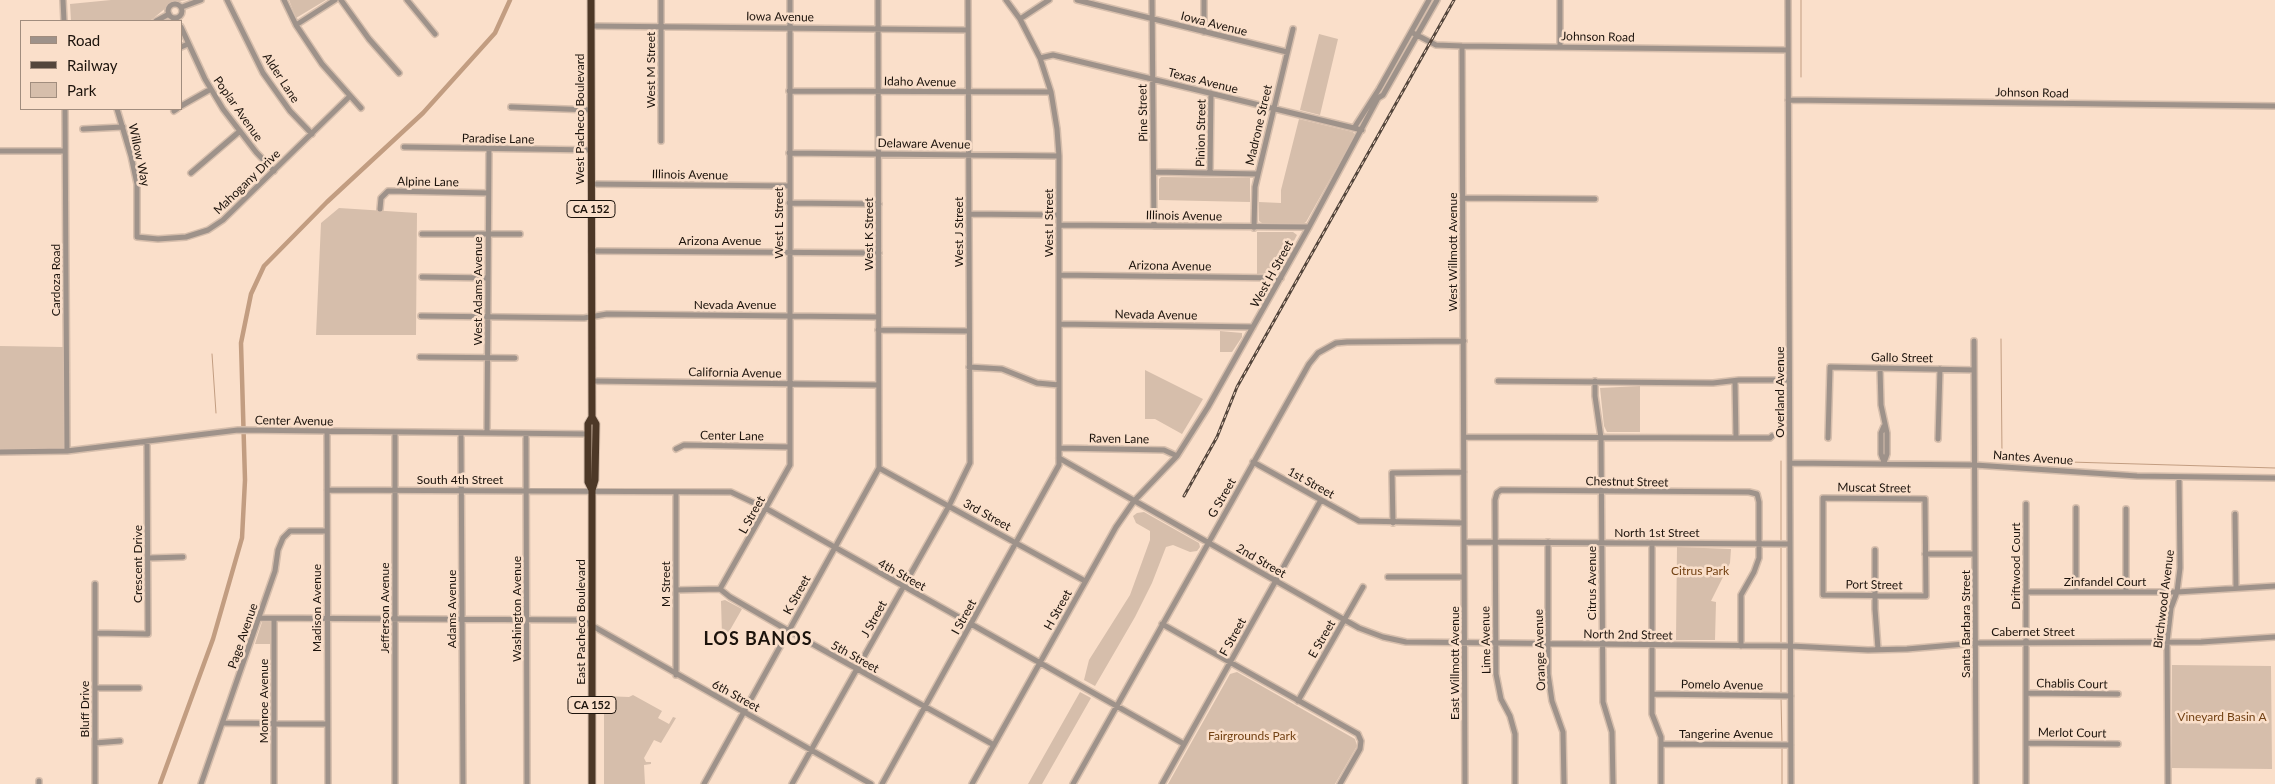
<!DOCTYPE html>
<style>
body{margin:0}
#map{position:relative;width:2275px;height:784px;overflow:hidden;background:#fadfca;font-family:Lato,sans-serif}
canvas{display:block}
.legend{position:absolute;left:20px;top:20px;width:162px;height:90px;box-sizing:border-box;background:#fadfca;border:1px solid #a18d7e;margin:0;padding:6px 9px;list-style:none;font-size:15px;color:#1c130c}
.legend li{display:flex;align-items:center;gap:10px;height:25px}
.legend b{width:25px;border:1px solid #a18d7e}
</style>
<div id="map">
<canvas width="2275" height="784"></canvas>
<ul class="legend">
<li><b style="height:6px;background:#9e928a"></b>Road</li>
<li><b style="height:6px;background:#54463c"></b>Railway</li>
<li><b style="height:14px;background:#d6beab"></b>Park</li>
</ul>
</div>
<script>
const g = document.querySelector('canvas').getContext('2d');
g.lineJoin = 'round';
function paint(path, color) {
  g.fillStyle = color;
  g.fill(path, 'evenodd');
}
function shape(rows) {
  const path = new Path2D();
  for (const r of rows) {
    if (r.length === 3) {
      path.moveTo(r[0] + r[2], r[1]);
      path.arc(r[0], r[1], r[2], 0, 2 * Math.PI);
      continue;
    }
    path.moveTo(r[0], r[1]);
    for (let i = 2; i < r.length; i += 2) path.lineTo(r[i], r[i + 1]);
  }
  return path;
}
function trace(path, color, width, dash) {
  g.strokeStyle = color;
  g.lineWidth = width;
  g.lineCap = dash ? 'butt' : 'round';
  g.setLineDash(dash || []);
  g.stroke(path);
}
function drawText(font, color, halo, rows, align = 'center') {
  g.font = font + ' Lato,sans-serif';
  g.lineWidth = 5;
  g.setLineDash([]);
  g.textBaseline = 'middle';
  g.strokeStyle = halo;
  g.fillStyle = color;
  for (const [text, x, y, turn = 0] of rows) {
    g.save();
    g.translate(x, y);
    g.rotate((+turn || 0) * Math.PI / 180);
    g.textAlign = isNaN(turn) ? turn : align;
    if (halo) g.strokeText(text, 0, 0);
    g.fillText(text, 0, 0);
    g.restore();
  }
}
const green = shape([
 [111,0,187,0,173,2,150,21,71,21,70,4],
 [289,0,326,0,296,18],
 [1319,34,1338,39,1320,115,1300,110],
 [1299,119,1353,132,1355,135,1306,222,1303,224,1262,223,1259,221,1259,202,1281,203,1281,190],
 [1161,177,1250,178,1250,202,1159,200,1159,179],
 [339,208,417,213,416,335,316,335,321,223],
 [1257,232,1293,232,1297,235,1277,273,1257,274],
 [1220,331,1242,333,1242,337,1232,352,1220,352],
 [0,346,63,347,64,448,0,448],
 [1145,370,1203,399,1182,434,1155,419,1145,419],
 [1640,386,1640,432,1607,432,1604,426,1600,388],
 [1144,512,1199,543,1200,547,1197,551,1190,552,1173,545,1166,547,1152,583,1135,617,1095,686,1084,680,1089,660,1130,595,1150,540,1150,531,1136,523,1133,516,1137,513],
 [1677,547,1731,549,1730,563,1711,601,1716,602,1715,640,1676,640],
 [725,600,742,609,726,637,722,635,721,601],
 [262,622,270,622,270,644,255,644],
 [2172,665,2271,666,2272,769,2172,768],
 [1237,672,1355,739,1357,746,1335,784,1168,784,1230,674],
 [1080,692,1091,698,1042,784,1028,784],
 [633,695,662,711,658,718,669,724,673,717,676,718,661,743,654,740,644,758,646,762,651,762,651,764,644,765,645,784,604,784,604,696,629,697]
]);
const stream = shape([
 [1801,77,1801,0],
 [2001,339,2002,456,2003,458,2030,461],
 [212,354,216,413],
 [2035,461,2275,468],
 [1781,543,1781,461],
 [1781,643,1781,547],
 [1781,647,1781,693],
 [1781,697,1782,743],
 [1782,784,1782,747]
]);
const canal = shape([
 [160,784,213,639,242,538,245,480,241,343,251,294,264,266,327,202,423,113,495,33,510,0]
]);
const minor = shape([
 [63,0,64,21],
 [227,0,263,73,290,111,312,134],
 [284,0,296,25,322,64,361,108],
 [341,0,369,39,399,73],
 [407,0,435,34],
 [661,0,661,141],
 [1077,0,1287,52],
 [1152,0,1154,226],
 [1204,0,1204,32],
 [1560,0,1560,46],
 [1788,0,1791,784],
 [175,11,7],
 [182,7,201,0],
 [1020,19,1049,0],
 [156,21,169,14],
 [296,25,335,0],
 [591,26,968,30],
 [181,27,205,79,223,109,256,152,274,171],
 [1411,32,1436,45,1462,46,1788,50],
 [1462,46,1465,784],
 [181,47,188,44],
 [1040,58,1053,55,1362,130],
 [789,91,1051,92],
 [1788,100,2275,106],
 [181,106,211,89],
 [511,107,591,110],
 [65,109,67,451],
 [117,109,131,156,137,184,137,237,158,239,186,237,208,230,223,220,350,96],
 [174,111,177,109],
 [1354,128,1379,89,1429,0],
 [83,129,123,127],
 [404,147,591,150],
 [0,151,65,151],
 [789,153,1059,156],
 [1154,172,1258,174],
 [191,173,240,131],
 [1210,173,1211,93],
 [591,184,789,186],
 [1463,198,1595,199],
 [789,203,879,204],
 [380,209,381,198,388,191,488,193],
 [969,214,1059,215],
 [1059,225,1309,227],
 [1254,228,1255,187,1293,29],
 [422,234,520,234],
 [591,251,879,253],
 [1059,275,1281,278],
 [422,277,488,278],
 [421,316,584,318,607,314,878,317],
 [1059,324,1253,327],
 [878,330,969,331],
 [1974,341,1976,784],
 [420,357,515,358],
 [969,367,1002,369,1037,383,1059,385],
 [1880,368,1881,405,1887,433,1887,454,1884,463],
 [592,381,878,385],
 [1498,381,1713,383,1739,380,1789,380],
 [1595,381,1595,396,1601,438,1603,702,1612,732,1613,784],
 [1735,381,1736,438],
 [327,431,328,784],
 [461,433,463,784],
 [487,433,489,149],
 [526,434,527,784],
 [1464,437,1736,438,1770,438,1772,436],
 [1828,438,1830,367,1974,370],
 [1938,439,1940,369],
 [1059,448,1164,450,1177,456],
 [676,449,684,445,790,447],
 [0,452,67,451,238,430,588,434],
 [1059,458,1359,628,1383,637,1406,642,1791,646,1868,650,1907,649,1976,643,2201,642,2275,637],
 [1253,462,1359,521,1464,523],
 [1884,462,1881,454,1881,433,1884,426],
 [1790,463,1975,465,2137,476,2275,478],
 [879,468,1085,581],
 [327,490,731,492,767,509,1184,744],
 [676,492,676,675],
 [1823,498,1925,499,1926,596,1823,595,1823,498],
 [2026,504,2026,784],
 [2076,508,2076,592],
 [2126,509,2126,592],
 [2235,514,2236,588],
 [1393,523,1392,473,1464,472],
 [1464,542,1790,544],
 [1548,542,1548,674,1552,701,1563,732,1564,784],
 [1652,543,1652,714,1661,737,1661,784],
 [1875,550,1875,609,1878,649],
 [1925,554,1975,554],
 [149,558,183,557],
 [1388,577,1464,577],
 [95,584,95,784],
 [720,589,790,465,790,0],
 [676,590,720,589,730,597,789,631,994,745],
 [2026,592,2177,592,2275,586],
 [259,618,582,620,871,784],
 [274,619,274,784],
 [1162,624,1358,734,1361,741,1360,749,1340,784],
 [95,633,148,634,147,442],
 [95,688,139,688],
 [2026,693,2118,694],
 [1652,694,1791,696],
 [1298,701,1363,587],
 [224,723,327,724],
 [95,743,120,741],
 [2026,743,2118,744],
 [1661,744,1791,745],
 [39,781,39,784],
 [201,784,275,571,278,550,283,538,290,531,327,531],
 [395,784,395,432],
 [704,784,879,468,878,0],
 [792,784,949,506,970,463,968,0],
 [882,784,1059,465,1059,156,1057,129,1051,92,1040,58,1020,19,1006,0],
 [972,784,1116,527,1134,501,1177,456,1208,407,1309,227,1378,98,1383,95,1437,0],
 [1073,784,1309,364,1318,353,1336,343,1347,342,1464,341],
 [1162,784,1321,500],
 [1515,784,1515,734,1510,716,1501,699,1496,674,1495,500,1497,493,1501,490,1749,492,1757,494,1759,502,1759,558,1754,572,1741,595,1741,646],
 [2168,784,2167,642,2171,608,2177,592,2180,568,2179,477]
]);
const highway = shape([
 [591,0,592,417,588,424,588,482,592,490],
 [592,417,596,424,595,480,592,490,592,784]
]);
const rail = shape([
 [1184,496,1217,437,1237,387,1454,0]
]);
const shields = [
 [591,209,48],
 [592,705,48]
];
const shieldNames = [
 ["CA 152",591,209],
 ["CA 152",592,705]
];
const streetNames = [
 ["Iowa Avenue",780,17,1],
 ["Iowa Avenue",1214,24,14],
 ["Johnson Road",1598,37,1],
 ["West M Street",651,70,-90],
 ["Alder Lane",281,78,57],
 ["Texas Avenue",1203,81,14],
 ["Idaho Avenue",920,82,1],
 ["Johnson Road",2032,93,1],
 ["Poplar Avenue",238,109,55],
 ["Pine Street",1143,113,-91],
 ["West Pacheco Boulevard",580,119,-90],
 ["Madrone Street",1259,125,-77],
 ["Pinion Street",1201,133,-89],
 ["Paradise Lane",498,139,1],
 ["Delaware Avenue",924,144,1],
 ["Willow Way",139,155,78],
 ["Illinois Avenue",690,175,1],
 ["Mahogany Drive",247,182,-44],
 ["Alpine Lane",428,182,1],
 ["Illinois Avenue",1184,216,1],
 ["West L Street",779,223,-90],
 ["West I Street",1049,223,-90],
 ["West J Street",959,232,-90],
 ["West K Street",869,234,-90],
 ["Arizona Avenue",720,241],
 ["West Willmott Avenue",1453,252,-90],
 ["Arizona Avenue",1170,266,1],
 ["West H Street",1272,274,-61],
 ["Cardoza Road",56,280,-90],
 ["West Adams Avenue",478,291,-90],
 ["Nevada Avenue",735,305],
 ["Nevada Avenue",1156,315,1],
 ["Gallo Street",1902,358,1],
 ["California Avenue",735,373,1],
 ["Overland Avenue",1780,392,-90],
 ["Center Avenue",294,421,1],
 ["Center Lane",732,436,1],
 ["Raven Lane",1119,439,1],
 ["Nantes Avenue",2033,458,4],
 ["South 4th Street",460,480],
 ["Chestnut Street",1627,482,1],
 ["1st Street",1311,483,29],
 ["Muscat Street",1874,488,1],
 ["G Street",1222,498,-60],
 ["L Street",752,515,-61],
 ["3rd Street",987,515,29],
 ["North 1st Street",1657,533],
 ["2nd Street",1261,561,30],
 ["Crescent Drive",138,564,-90],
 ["Driftwood Court",2016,566,-90],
 ["4th Street",902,575,29],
 ["Zinfandel Court",2105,582],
 ["Citrus Avenue",1592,583,-90],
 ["M Street",666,584,-90],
 ["Port Street",1874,585,1],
 ["K Street",797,595,-61],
 ["Birchwood Avenue",2164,599,-83],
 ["Madison Avenue",317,608,-90],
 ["Jefferson Avenue",385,608,-90],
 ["Adams Avenue",452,609,-90],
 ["Washington Avenue",517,609,-90],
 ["H Street",1058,610,-61],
 ["I Street",964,617,-61],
 ["J Street",874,619,-61],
 ["East Pacheco Boulevard",581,622,-90],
 ["Santa Barbara Street",1966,624,-90],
 ["Cabernet Street",2033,632],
 ["North 2nd Street",1628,635,1],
 ["Page Avenue",243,636,-71],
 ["F Street",1233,637,-61],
 ["E Street",1322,639,-60],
 ["Lime Avenue",1486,640,-91],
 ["Orange Avenue",1540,650,-92],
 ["5th Street",855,657,29],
 ["East Willmott Avenue",1455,663,-90],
 ["Chablis Court",2072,684,1],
 ["Pomelo Avenue",1722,685,1],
 ["6th Street",736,696,29],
 ["Monroe Avenue",264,701,-90],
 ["Bluff Drive",85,709,-90],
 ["Merlot Court",2072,733,1],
 ["Tangerine Avenue",1726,734]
];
const parkNames = [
 ["Citrus Park",1700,571],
 ["Vineyard Basin A",2222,717],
 ["Fairgrounds Park",1252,736]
];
const districtNames = [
 ["LOS BANOS",758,639]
];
paint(green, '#d6beab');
trace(stream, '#c29d81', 1);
trace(canal, '#c29d81', 4.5);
trace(minor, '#d6beac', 8);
trace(highway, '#d6beac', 9);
trace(minor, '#9e928a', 5);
trace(highway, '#4d3827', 7);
trace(rail, '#54463c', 3);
trace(rail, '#fadfca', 1, [4]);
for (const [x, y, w] of shields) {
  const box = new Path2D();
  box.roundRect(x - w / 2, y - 8.5, w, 17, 4);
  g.fillStyle = '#fadfca';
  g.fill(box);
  trace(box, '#1c130c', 1);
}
drawText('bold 11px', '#1c130c', null, shieldNames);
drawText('12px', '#1c130c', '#fadfca', streetNames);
drawText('12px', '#734214', '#fadfca', parkNames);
g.letterSpacing = '1px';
drawText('bold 18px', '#1c130c', '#fadfca', districtNames);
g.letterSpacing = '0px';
</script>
